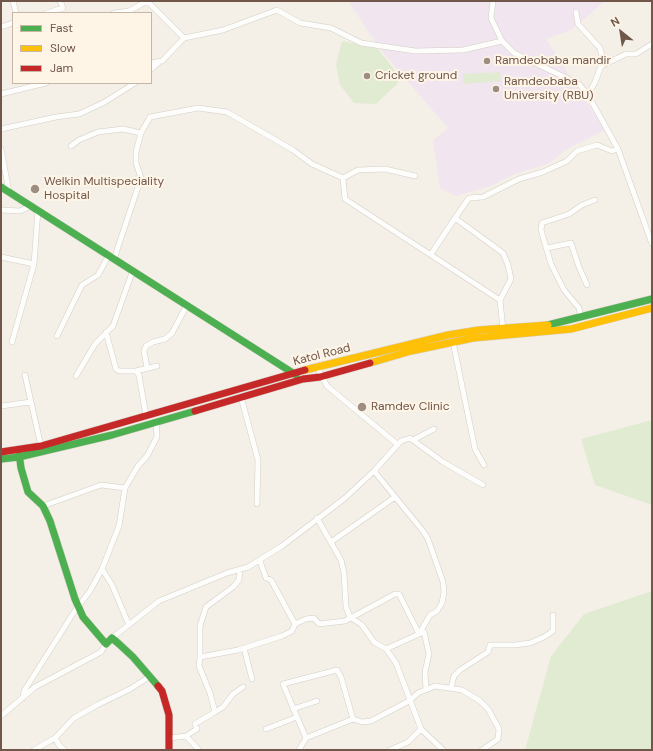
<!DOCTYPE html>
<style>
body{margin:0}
#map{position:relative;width:653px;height:751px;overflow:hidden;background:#f4f0e7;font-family:"DM Sans",sans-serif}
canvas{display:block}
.frame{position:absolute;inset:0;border:2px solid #70574a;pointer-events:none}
.legend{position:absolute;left:12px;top:12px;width:140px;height:72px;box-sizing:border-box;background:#fef5e7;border:1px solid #c5b6a8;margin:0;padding:5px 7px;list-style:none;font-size:12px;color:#70574a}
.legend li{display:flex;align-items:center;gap:8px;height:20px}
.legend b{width:20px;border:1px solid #c5b6a8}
.north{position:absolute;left:601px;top:12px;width:40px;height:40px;-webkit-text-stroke:3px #fef5e7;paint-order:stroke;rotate:330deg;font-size:11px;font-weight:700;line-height:16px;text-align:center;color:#70574a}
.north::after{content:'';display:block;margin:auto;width:14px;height:18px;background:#70574a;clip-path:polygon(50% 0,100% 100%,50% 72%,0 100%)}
</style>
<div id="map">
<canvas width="653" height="751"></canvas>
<div class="frame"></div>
<ul class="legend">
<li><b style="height:5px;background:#4caf50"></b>Fast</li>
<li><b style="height:5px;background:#ffc107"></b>Slow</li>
<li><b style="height:5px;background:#c62828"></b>Jam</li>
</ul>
<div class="north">N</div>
</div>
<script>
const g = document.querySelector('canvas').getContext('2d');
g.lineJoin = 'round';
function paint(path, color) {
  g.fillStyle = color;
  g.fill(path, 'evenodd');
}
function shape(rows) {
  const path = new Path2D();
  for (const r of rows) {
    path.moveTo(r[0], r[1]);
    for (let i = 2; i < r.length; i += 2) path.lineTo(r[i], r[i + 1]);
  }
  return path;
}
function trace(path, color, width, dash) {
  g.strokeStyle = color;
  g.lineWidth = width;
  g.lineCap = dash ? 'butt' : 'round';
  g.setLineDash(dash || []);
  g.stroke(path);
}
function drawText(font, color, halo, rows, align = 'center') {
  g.font = font + ' "DM Sans",sans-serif';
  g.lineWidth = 4;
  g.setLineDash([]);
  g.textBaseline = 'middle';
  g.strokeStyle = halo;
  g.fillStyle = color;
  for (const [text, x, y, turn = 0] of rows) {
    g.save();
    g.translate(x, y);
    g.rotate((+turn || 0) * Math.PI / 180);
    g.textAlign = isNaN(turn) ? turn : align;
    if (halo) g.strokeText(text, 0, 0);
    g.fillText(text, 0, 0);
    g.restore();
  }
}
const education = shape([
 [348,1,605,1,571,30,546,39,605,130,567,149,548,164,515,174,491,186,456,196,440,188,433,140,448,128,380,49]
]);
const green = shape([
 [342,41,378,49,394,69,398,83,376,104,354,103,340,85,336,64],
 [500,72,501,81,464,84,463,74],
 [652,420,652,505,595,485,581,439],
 [652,591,652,750,525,750,551,656,584,614]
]);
const street = shape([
 [13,1,16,13],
 [147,1,184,38],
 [493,1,491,18,502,41,514,53,579,84,588,95,618,149,652,244],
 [576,12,578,24,600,48,602,56,601,66,595,82,588,95],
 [47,13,63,8,60,1],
 [114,13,129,11,147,1],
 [1,27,13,23],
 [151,63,162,61,184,38,223,30,277,10,300,23,331,28,361,43,415,51,463,50,502,41],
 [601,66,626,54,636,54,652,44],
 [151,69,159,62],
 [1,94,46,83],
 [1,129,56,117,79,114,103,103,135,83],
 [71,146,79,140,98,132,123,129,141,133],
 [1,149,9,192],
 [415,176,385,169,358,170,343,178,345,199,500,300,503,330],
 [1,210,20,211,31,206],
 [455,218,469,198,483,197,519,179,543,172,567,161,577,151,597,145,612,151,618,149],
 [547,248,571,243,579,267,587,285],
 [431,254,455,218,503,253,508,265,511,279,500,300],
 [1,257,34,264,38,210],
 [114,259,141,178,136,163,136,152,141,133,150,117,198,108,227,112,293,150,312,164,343,178],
 [581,317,579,308,564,290,551,264,541,230,542,223,569,214,582,205,595,200],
 [106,332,116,369,119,371,136,371,139,375,146,416],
 [57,336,82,285,98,275,109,255],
 [12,342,34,264],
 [453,342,475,449,484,465],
 [317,367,327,386,397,444],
 [147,368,144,351,146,346,153,342,165,339,172,333,187,305],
 [136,371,157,366],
 [76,376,95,344,113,326,133,270],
 [241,397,258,460,257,504],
 [31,402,41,446],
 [1,406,31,402,25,375],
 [413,440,434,429],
 [374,471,423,531,428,539,443,582,444,592,442,603,437,611,430,615,419,634,424,632,429,654,425,672,426,690],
 [43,506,101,485,125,488],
 [317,518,341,560,344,573,346,607,350,617,362,625,374,642,386,649,396,663,421,729,443,750],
 [331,542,395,497],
 [260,561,266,578,271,580,295,624],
 [102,569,112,585,129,625],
 [112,638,159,601,227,573,248,567,282,546,345,498,374,471,401,441,410,438,443,462,483,485],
 [244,648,252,679],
 [200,657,200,626,206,607,233,587,239,580,240,570],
 [451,688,454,676,460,670,488,652,490,645,515,645,530,643,544,637,553,631,553,615],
 [23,698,24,691,76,609,90,591,102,569,119,526,125,488,138,466,147,456,157,437,156,422],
 [293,709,317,701],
 [215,712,223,707,233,694,243,687],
 [1,716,35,687,101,652,106,644],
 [266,729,297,717],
 [186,736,199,750],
 [170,738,186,736,197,729,195,724,215,712,210,693,199,666,200,657,238,650,282,636,292,631,295,624,306,619,314,618,319,624,345,621,395,594,399,594,419,634,386,649],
 [306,738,283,684,337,670,341,677,353,719],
 [34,750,55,738],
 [64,750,59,745,55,738,74,718,97,705,130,689,149,677],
 [299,750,306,738,353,719,362,722,371,721,409,701,418,693,435,686,462,690,480,701,488,709,499,729,498,739,482,750],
 [390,750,408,742,421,729]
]);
const fast = shape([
 [1,187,296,375],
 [548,325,652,299],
 [19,453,21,468,28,492,43,506,50,521,75,599,83,617,106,644,112,638,119,644,133,657,158,686],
 [1,459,19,457,112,435,195,411]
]);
const slow = shape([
 [370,363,411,351,473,338,571,329,652,308],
 [305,370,448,335,479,330,548,325]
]);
const jam = shape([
 [195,411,303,379,320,377,370,363],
 [1,452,41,446,305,370],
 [158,686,162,691,169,715,169,750]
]);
const markers = [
 [487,61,4,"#9e8d81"],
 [367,76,4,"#9e8d81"],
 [496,89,4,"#9e8d81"],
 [35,189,5,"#9e8d81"],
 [362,407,5,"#9e8d81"]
];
const poiNames = [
 ["Ramdeobaba mandir",495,61],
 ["Cricket ground",375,76],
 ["Ramdeobaba",504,82],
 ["University (RBU)",504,96],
 ["Welkin Multispeciality",44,182],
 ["Hospital",44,196],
 ["Ramdev Clinic",371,407]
];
const streetNames = [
 ["Katol Road",322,355,-14]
];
paint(education, '#f1e6ef');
paint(green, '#e0ebd2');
trace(street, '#d3cdc6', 6);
trace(fast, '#d3ccc4', 8);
trace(slow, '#d3ccc4', 8);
trace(jam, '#d3ccc4', 8);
trace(street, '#fdfdfb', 5);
trace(fast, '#4caf50', 7);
trace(slow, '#ffc107', 7);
trace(jam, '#c62828', 7);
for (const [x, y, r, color] of markers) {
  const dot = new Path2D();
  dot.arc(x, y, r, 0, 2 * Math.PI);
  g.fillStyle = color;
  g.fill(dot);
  trace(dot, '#fef5e7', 1.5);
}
drawText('12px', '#70574a', '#fef5e7', poiNames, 'left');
drawText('12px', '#70574a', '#fef5e7', streetNames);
</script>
